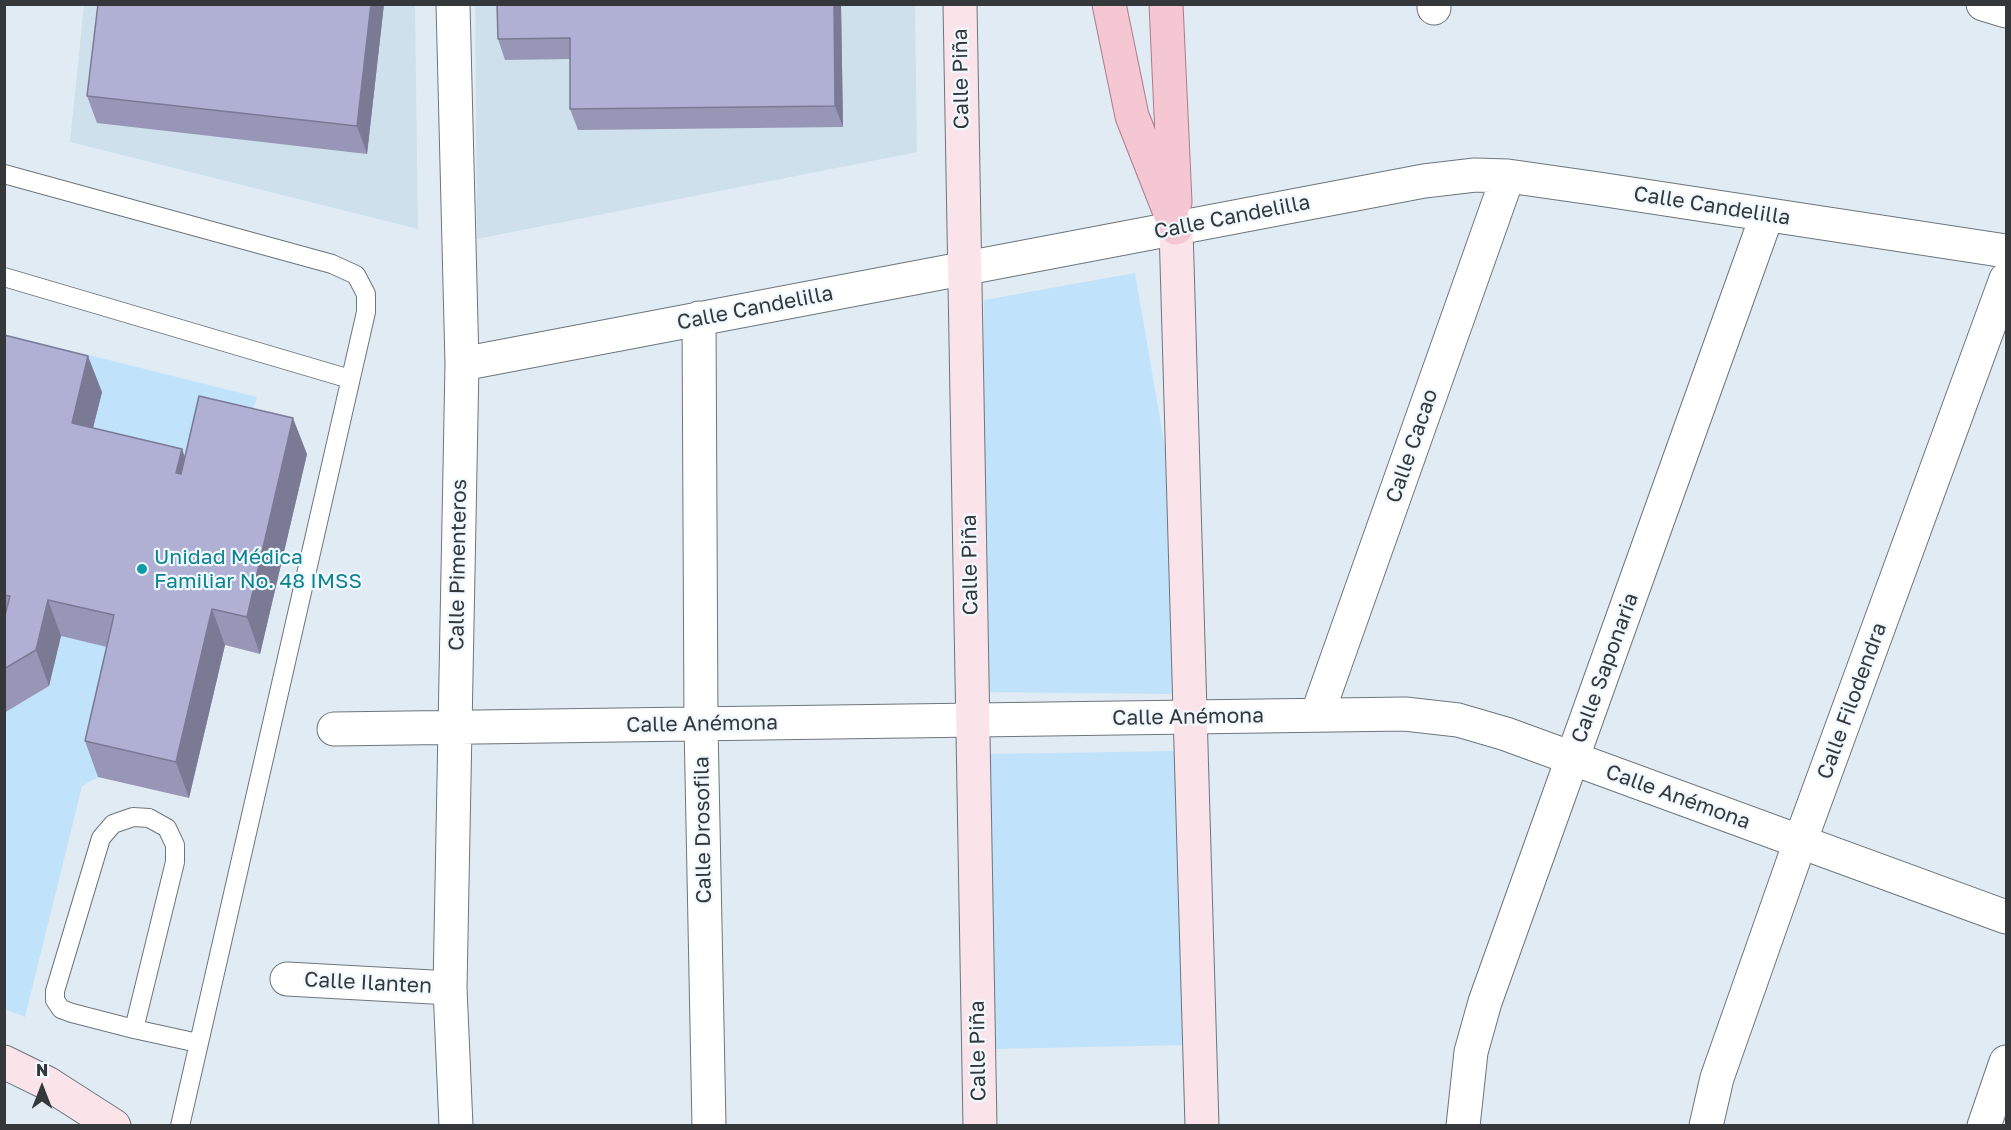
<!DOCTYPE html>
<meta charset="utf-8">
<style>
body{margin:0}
#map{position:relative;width:2011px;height:1130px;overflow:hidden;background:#e1ebf3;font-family:"Golos Text",sans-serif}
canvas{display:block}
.frame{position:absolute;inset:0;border:6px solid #34383b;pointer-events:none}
.north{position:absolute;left:12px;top:1058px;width:60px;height:60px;-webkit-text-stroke:4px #f0f8ff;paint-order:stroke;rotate:0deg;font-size:16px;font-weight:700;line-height:24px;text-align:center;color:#34383b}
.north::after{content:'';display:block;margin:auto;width:21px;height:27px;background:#34383b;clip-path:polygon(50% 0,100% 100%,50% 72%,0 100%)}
</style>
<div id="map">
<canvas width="2011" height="1130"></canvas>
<div class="frame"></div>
<div class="north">N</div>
</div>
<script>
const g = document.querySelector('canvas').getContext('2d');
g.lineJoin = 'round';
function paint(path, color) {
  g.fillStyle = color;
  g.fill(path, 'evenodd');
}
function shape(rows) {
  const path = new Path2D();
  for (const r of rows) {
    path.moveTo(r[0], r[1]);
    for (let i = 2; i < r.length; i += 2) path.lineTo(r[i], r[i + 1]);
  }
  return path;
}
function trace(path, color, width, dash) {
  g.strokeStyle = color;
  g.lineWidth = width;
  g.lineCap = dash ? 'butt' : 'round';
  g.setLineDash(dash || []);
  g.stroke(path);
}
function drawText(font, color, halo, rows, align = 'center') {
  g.font = font + ' "Golos Text",sans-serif';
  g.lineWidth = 4.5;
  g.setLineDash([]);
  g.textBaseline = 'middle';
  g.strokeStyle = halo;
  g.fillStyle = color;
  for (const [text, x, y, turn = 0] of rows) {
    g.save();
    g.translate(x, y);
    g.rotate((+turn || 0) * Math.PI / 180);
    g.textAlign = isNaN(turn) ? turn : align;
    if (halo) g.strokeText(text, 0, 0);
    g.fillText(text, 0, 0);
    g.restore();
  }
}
const built = shape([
 [84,5,415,5,418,229,70,142],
 [475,5,915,5,917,152,477,239]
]);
const green = shape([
 [1135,273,1171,483,1172,694,979,692,984,300],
 [5,334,257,397,244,440,194,510,85,459,5,368],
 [61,636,127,651,98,777,82,786,25,1017,5,1009,4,713,49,686],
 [1178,751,1184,1045,992,1049,986,754]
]);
const service = shape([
 [4,174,332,264,356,275,366,294,366,312,180,1126],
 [4,277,350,379],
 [134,1029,175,862,175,845,167,828,149,818,133,817,113,824,101,838,55,991,55,1000,61,1009,72,1013,134,1029,198,1043]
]);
const minor = shape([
 [453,4,462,364,450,988,456,1126],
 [1434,4,1434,8],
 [1983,4,2006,11],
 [699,318,701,724,709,1126],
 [462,364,1424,181,1475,175,1508,176,1599,189,2006,251],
 [1317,715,1508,176],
 [334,729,1405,714,1458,720,1506,734,2006,917],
 [287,979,450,988],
 [1463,1126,1471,1052,1485,1002,1767,215],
 [1706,1126,1717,1078,1800,842,2006,279],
 [1984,1126,2006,1062]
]);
const secondary = shape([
 [960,4,980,1126],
 [1176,228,1202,1126],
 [4,1062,47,1083,114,1126]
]);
const primary = shape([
 [1109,4,1132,116,1176,228],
 [1166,4,1175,202]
]);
const wall = shape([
 [384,4,367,154,97,123,87,96],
 [841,4,843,127,578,130,570,109,570,59,505,60,498,39],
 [4,335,102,392,93,428,185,456,307,454,260,654,225,645,189,798,98,777,85,741,107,647,61,636,49,686,4,713]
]);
const shadedWall = shape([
 [371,4,384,4,367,154,357,126],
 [834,4,841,4,843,127,835,106],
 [88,356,102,392,85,459,72,423],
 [293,418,307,454,260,654,247,617],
 [182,449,195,485,176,473],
 [48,600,61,636,49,686,36,650],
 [212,609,225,645,189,798,176,762]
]);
const building = shape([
 [98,4,371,4,357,126,87,96,98,4],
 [497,4,834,4,835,106,570,109,570,38,498,39,497,4],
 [4,335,88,356,72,423,182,449,176,473,181,474,199,396,293,418,247,617,212,609,176,762,85,741,114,615,48,600,36,650,4,669,4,619,10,596,4,595,4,335]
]);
const markers = [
 [142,569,6,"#0f9aa8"]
];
const streetNames = [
 ["Calle Piña",961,79,-91],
 ["Calle Candelilla",1712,206,9],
 ["Calle Candelilla",1232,217,-11],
 ["Calle Candelilla",755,308,-11],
 ["Calle Cacao",1412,446,-71],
 ["Calle Pimenteros",458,565,-89],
 ["Calle Piña",970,565,-91],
 ["Calle Saponaria",1605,668,-70],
 ["Calle Filodendra",1852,701,-70],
 ["Calle Anémona",1188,717,-1],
 ["Calle Anémona",702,724,-1],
 ["Calle Anémona",1678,797,20],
 ["Calle Drosofila",703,830,-91],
 ["Calle Ilanten",368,983,3],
 ["Calle Piña",978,1051,-91]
];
const cultureNames = [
 ["Unidad Médica",154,557],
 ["Familiar No. 48 IMSS",154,581]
];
paint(built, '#cee0ec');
paint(green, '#c0e2fb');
trace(service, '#6c767d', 20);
trace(minor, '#6c767d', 35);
trace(secondary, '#6c767d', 35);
trace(primary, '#ac7c8a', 35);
trace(service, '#fff', 18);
trace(minor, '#fff', 33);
trace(secondary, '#fae3e9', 33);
trace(primary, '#f4c7d3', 33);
paint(wall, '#9796b6');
paint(shadedWall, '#7b7a94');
paint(building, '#b0afd4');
trace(building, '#7b7a94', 1.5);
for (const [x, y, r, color] of markers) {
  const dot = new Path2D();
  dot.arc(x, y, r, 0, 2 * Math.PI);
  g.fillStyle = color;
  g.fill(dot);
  trace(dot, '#f0f8ff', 2);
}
drawText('21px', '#34383b', '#f0f8ff', streetNames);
drawText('21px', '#0d838f', '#f0f8ff', cultureNames, 'left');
</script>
